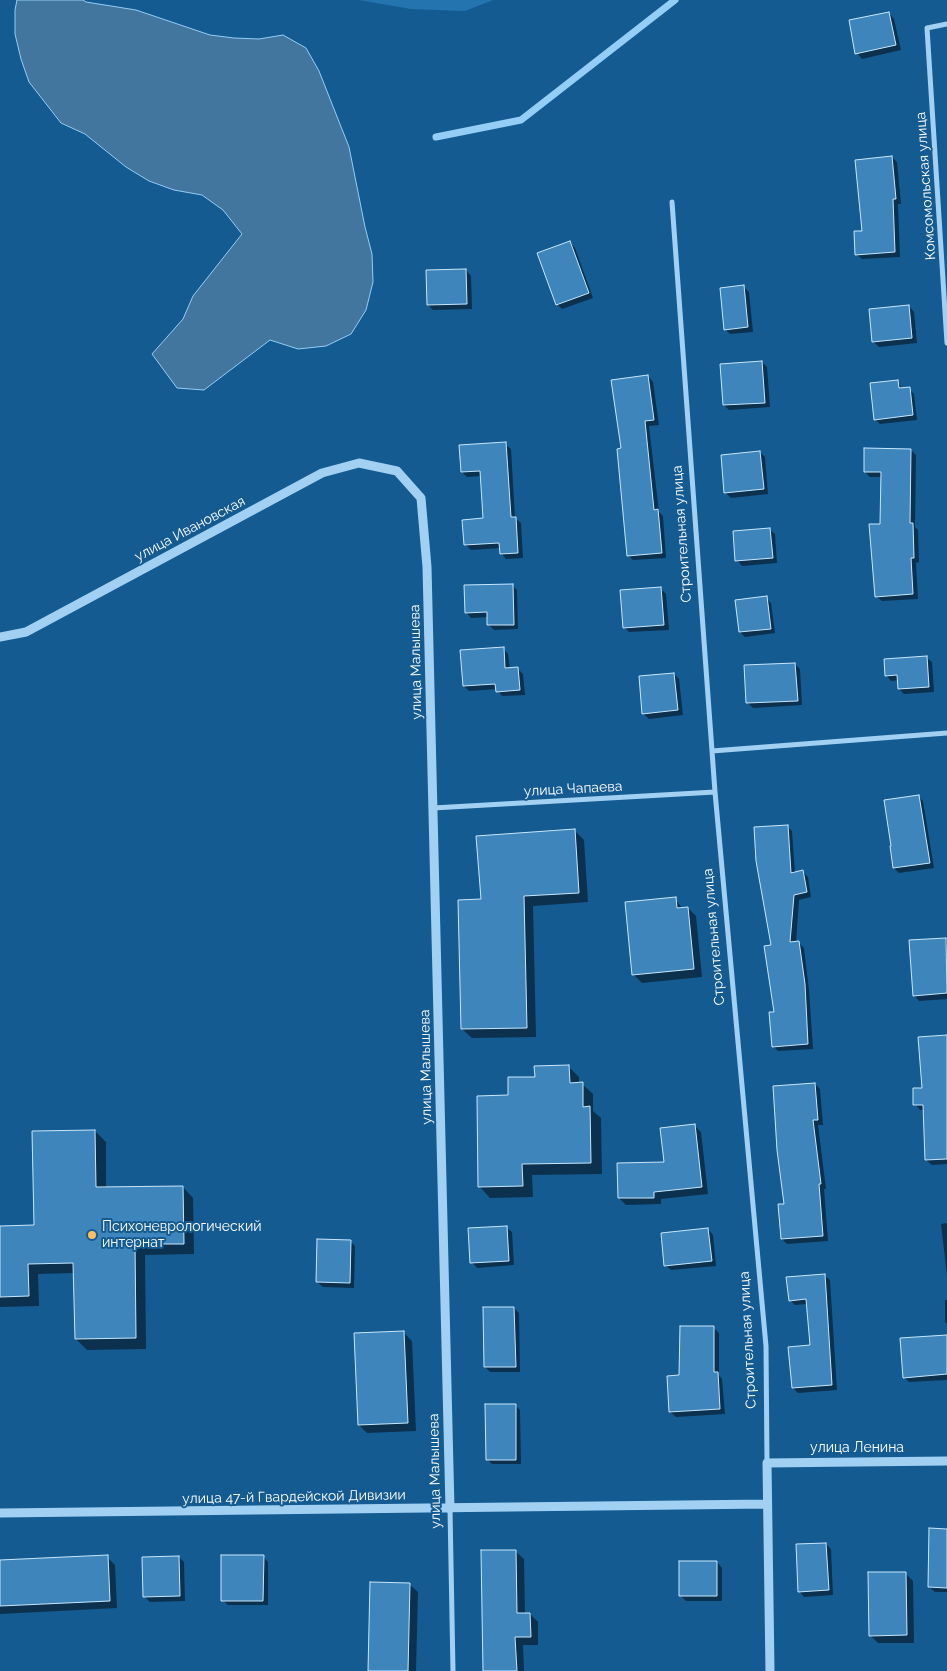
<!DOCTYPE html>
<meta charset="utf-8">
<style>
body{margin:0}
canvas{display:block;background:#145b92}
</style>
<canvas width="947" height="1671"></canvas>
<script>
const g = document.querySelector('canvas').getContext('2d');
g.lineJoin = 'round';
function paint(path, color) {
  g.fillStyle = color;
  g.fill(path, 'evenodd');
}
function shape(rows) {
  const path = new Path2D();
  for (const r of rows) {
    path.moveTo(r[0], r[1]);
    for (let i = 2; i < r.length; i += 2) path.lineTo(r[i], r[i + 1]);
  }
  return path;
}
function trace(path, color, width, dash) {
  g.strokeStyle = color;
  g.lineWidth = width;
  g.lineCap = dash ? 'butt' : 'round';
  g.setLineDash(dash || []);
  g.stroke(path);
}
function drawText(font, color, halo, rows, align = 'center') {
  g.font = font + ' Raleway,sans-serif';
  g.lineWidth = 4;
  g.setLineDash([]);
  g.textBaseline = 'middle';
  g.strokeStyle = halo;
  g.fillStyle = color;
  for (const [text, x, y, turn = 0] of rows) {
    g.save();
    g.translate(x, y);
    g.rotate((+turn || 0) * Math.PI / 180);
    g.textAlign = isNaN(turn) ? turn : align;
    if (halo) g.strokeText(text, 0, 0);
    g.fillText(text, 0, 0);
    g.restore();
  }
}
const green = shape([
 [359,0,493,0,465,11,411,9]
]);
const water = shape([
 [17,0,83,0,86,2,136,10,210,35,234,38,259,39,283,35,306,48,319,71,349,147,365,227,372,254,373,282,366,310,351,334,326,346,298,349,270,340,204,390,177,388,152,354,183,319,193,296,242,234,223,210,202,195,174,190,149,181,126,167,85,134,61,123,29,82,21,59,15,34,15,10,17,0]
]);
const shadow = shape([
 [889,13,894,19,901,50,862,59,857,53],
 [892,157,897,162,901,204,898,204,900,257,862,259,856,254],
 [570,242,575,248,593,298,562,309,557,304],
 [466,270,471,276,472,309,433,310,428,305],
 [744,287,749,292,753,332,730,334,725,329],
 [909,306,914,312,917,343,879,347,873,341],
 [762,362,767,367,770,407,729,410,724,405],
 [648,376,653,382,659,425,649,426,659,512,663,516,666,558,633,560,628,555,622,450],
 [897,381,903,389,909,389,914,394,917,420,880,424,875,419],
 [505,444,511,449,515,518,521,523,523,558,506,559,501,553,501,548,471,550,465,544,484,520,481,476,467,477,462,472],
 [911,450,916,455,915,527,918,530,919,562,916,563,918,599,882,601,876,596,881,525,882,477,870,477,865,472],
 [760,452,765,457,768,494,731,498,725,492],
 [769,529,775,534,777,563,742,566,737,560],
 [512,585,517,590,518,629,494,630,489,625,489,617,471,618,466,612],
 [661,589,666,594,669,630,629,632,624,627],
 [766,598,771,603,775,633,745,637,740,632],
 [503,648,508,654,510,669,518,669,523,674,525,695,502,696,497,689,469,691,464,686],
 [926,657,932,662,934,692,904,694,899,689,899,680,891,681,886,675],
 [795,664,800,669,802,705,753,708,748,703],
 [674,674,679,679,683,715,649,719,644,714],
 [918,796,923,801,934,868,899,873,894,868],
 [787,826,792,831,795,873,803,872,808,877,811,897,799,900,796,943,798,942,804,948,809,990,813,1049,778,1051,773,1046,776,1013,772,946],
 [574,830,584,840,588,902,533,906,536,1037,472,1038,462,1029,482,901],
 [675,899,683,909,688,908,696,916,702,977,642,983,634,975],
 [945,939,947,940,947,999,919,1001,914,995],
 [947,1036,947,1164,932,1165,926,1160,924,1110,920,1110,915,1104,923,1089],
 [569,1067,579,1077,579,1084,582,1084,593,1094,593,1111,601,1118,602,1174,532,1175,533,1197,490,1198,480,1187,510,1097,536,1078],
 [815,1084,820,1089,823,1125,818,1125,826,1189,824,1189,828,1241,787,1244,782,1239,786,1205],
 [694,1125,701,1132,708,1194,661,1199,661,1204,626,1205,619,1198,665,1163],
 [95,1131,106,1142,106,1188,183,1187,193,1198,194,1254,145,1255,146,1349,87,1350,76,1339,75,1273,38,1274,39,1306,0,1307,0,1227,35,1227],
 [947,1223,947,1276,941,1224],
 [506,1227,512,1232,514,1265,477,1268,472,1262],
 [708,1229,713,1235,716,1266,671,1270,665,1265],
 [350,1241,355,1246,354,1288,323,1287,317,1282],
 [824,1275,830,1280,837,1390,798,1393,793,1388,812,1346,808,1304,795,1305,790,1300],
 [945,1300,947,1300,947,1324,945,1322],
 [514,1308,519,1313,520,1372,490,1372,485,1367],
 [714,1328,719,1333,719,1375,722,1379,725,1414,676,1417,670,1412,668,1377,681,1376],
 [404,1333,412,1341,416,1431,367,1433,359,1425],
 [947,1336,947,1380,909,1382,904,1377],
 [515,1405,520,1410,521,1464,492,1464,487,1459],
 [947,1530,947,1592,935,1592,929,1587],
 [826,1544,831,1549,833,1595,804,1597,799,1591],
 [515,1551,524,1559,525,1614,530,1614,538,1622,538,1645,523,1645,524,1671,485,1671],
 [263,1556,268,1562,268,1605,228,1605,223,1600],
 [107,1557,115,1565,117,1608,0,1614,0,1562],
 [179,1557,184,1562,185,1601,150,1602,145,1597],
 [717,1562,722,1568,722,1601,686,1601,681,1596],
 [905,1573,913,1581,914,1643,878,1643,870,1635],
 [409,1584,418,1592,416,1671,369,1671]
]);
const stream = shape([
 [436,137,521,120,675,0]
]);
const building = shape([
 [889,12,896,45,855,54,849,20,889,12],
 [892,156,896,199,893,199,895,252,855,255,854,231,862,231,855,160,892,156],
 [570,241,589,293,556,305,537,253,570,241],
 [466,269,467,304,427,305,426,270,466,269],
 [744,285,748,327,724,330,720,288,744,285],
 [909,305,912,338,872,342,869,309,909,305],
 [762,361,765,403,723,405,720,364,762,361],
 [648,375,654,420,645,421,654,510,658,509,662,553,627,556,617,449,621,448,611,380,648,375],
 [898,380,899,388,910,387,913,415,874,420,870,383,898,380],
 [506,442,511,517,516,517,518,553,500,554,499,543,464,545,462,520,483,518,480,471,461,472,459,445,506,442],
 [864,448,911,449,910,523,913,523,914,558,911,558,913,594,875,597,869,524,880,524,881,472,864,472,864,448],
 [760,451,764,489,724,493,721,455,760,451],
 [770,528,773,558,735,561,733,531,770,528],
 [513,584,514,625,487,625,487,612,465,613,464,585,513,584],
 [661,587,664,625,623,628,620,590,661,587],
 [767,596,771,629,739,632,735,600,767,596],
 [504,647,505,668,518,667,520,690,496,692,495,684,463,686,460,650,504,647],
 [927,656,929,687,898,689,897,675,885,676,884,659,927,656],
 [795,663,798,701,746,703,744,665,795,663],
 [674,673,678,710,642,714,639,676,674,673],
 [919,795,930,863,893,868,890,846,891,846,884,800,919,795],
 [788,825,791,873,803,870,807,892,794,895,790,942,799,941,805,984,808,1044,772,1047,769,1012,774,1012,764,946,771,945,756,861,754,827,788,825],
 [575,829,579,893,524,896,527,1028,461,1029,458,900,481,899,476,836,575,829],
 [676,897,677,908,688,907,694,969,632,975,625,902,676,897],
 [946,938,947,993,913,996,909,940,946,938],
 [947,1035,947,1159,925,1160,923,1105,913,1105,913,1088,922,1088,918,1037,947,1035],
 [569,1065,570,1083,583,1082,583,1107,590,1106,591,1163,522,1164,523,1186,478,1187,477,1096,508,1095,508,1077,535,1077,534,1066,569,1065],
 [815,1083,818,1120,813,1120,821,1184,819,1184,823,1236,781,1239,778,1204,784,1204,777,1150,773,1086,815,1083],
 [695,1124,702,1187,654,1192,654,1198,618,1198,617,1163,664,1162,660,1128,695,1124],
 [95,1130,96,1187,183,1186,184,1244,135,1244,136,1338,75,1339,73,1263,28,1264,29,1296,0,1297,0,1226,34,1225,32,1131,95,1130],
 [507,1226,509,1261,470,1263,468,1228,507,1226],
 [708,1228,712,1261,664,1266,661,1233,708,1228],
 [317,1239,351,1240,350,1283,316,1282,317,1239],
 [825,1274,832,1385,792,1388,788,1347,810,1345,806,1299,789,1301,786,1277,825,1274],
 [483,1307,514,1307,516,1367,484,1367,483,1307],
 [680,1326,714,1326,714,1372,718,1372,720,1409,669,1412,667,1376,679,1375,680,1326],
 [404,1331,408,1423,358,1425,354,1333,404,1331],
 [947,1335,947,1374,903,1378,900,1338,947,1335],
 [485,1404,516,1404,516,1460,486,1460,485,1404],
 [929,1528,947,1529,947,1588,928,1587,929,1528],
 [826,1543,829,1590,798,1592,796,1544,826,1543],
 [481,1550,516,1550,517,1613,530,1613,531,1637,515,1637,517,1671,483,1671,481,1550],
 [108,1555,110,1601,0,1606,0,1560,108,1555],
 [221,1555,264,1555,263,1601,221,1601,221,1555],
 [179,1556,180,1596,143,1597,142,1557,179,1556],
 [679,1561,717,1561,717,1596,679,1596,679,1561],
 [868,1572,906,1572,907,1635,869,1636,868,1572],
 [370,1582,410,1583,408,1671,368,1671,370,1582]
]);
const minor = shape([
 [947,24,927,28,947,343],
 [672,202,715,792,766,1346,767,1463],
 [712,751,947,733],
 [433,808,715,792],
 [450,1509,453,1671]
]);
const tertiary = shape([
 [0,637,26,632,322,473,359,463,397,471,421,498,427,567,450,1509],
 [0,1513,767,1504],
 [770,1671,767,1463,947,1461]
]);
const markers = [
 [92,1235,5,"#ffbe62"]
];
const streetNames = [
 ["Комсомольская улица",926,186,-94],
 ["улица Ивановская",190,529,-28],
 ["Строительная улица",682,534,-94],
 ["улица Малышева",416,662,-91],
 ["улица Чапаева",573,789,-3],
 ["Строительная улица",714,937,-95],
 ["улица Малышева",426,1067,-91],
 ["Строительная улица",748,1340,-93],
 ["улица Ленина",857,1448],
 ["улица Малышева",435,1471,-91],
 ["улица 47-й Гвардейской Дивизии",294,1497,-1]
];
const poiNames = [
 ["Психоневрологический",102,1227],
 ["интернат",102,1243]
];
paint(green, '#2374af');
paint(water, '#43769e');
trace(water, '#94cdf5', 1);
paint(shadow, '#0007');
trace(stream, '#94cdf5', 7);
paint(building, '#3d85ba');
trace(building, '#c9e7fc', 1);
trace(minor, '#a2d0f2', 5);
trace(tertiary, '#a2d0f2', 9);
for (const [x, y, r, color] of markers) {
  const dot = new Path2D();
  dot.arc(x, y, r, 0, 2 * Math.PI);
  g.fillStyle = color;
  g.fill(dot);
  trace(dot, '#145b92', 2);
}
drawText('14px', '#fff', '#145b92', streetNames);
drawText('14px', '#fff', '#145b92', poiNames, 'left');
</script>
